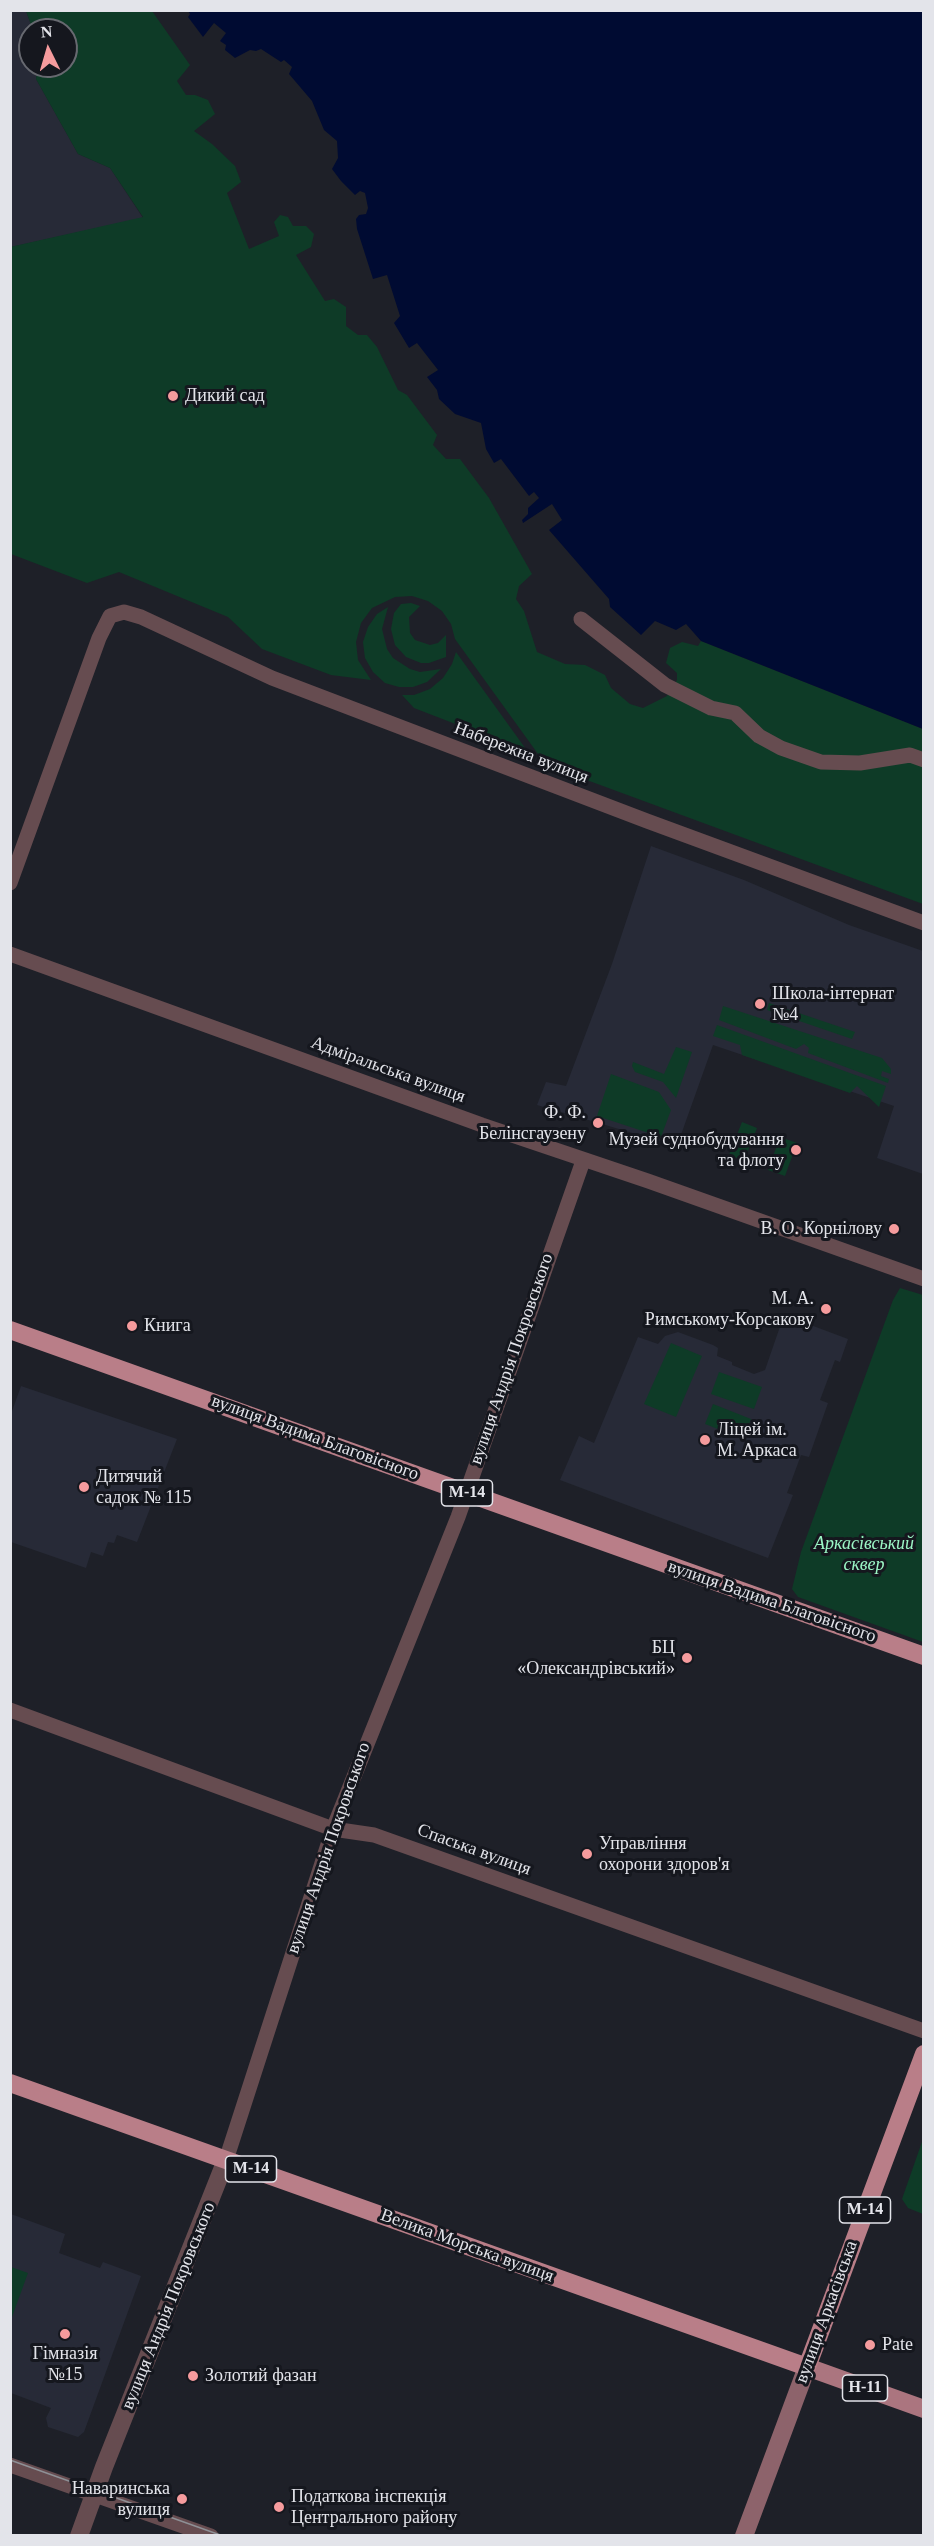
<!DOCTYPE html>
<meta charset="utf-8">
<style>
body{margin:0}
#map{position:relative;width:934px;height:2546px;overflow:hidden;background:#1e2028;font-family:"Times New Roman",serif}
canvas{display:block}
.frame{position:absolute;inset:0;border:12px solid #e3e4ea;pointer-events:none}
.north{position:absolute;left:18px;top:18px;width:60px;height:60px;box-sizing:border-box;background:#15171e;border:2px solid #676970;border-radius:50%;rotate:355deg;font-size:16px;font-weight:700;line-height:24px;text-align:center;color:#e3e4ea}
.north::after{content:'';display:block;margin:auto;width:21px;height:27px;background:#f59b9d;clip-path:polygon(50% 0,100% 100%,50% 72%,0 100%)}
</style>
<div id="map">
<canvas width="934" height="2546"></canvas>
<div class="frame"></div>
<div class="north">N</div>
</div>
<script>
const g = document.querySelector('canvas').getContext('2d');
g.lineJoin = 'round';
function paint(path, color) {
  g.fillStyle = color;
  g.fill(path, 'evenodd');
}
function shape(rows) {
  const path = new Path2D();
  for (const r of rows) {
    path.moveTo(r[0], r[1]);
    for (let i = 2; i < r.length; i += 2) path.lineTo(r[i], r[i + 1]);
  }
  return path;
}
function trace(path, color, width, dash) {
  g.strokeStyle = color;
  g.lineWidth = width;
  g.lineCap = dash ? 'butt' : 'round';
  g.setLineDash(dash || []);
  g.stroke(path);
}
function drawText(font, color, halo, rows, align = 'center') {
  g.font = font + ' "Times New Roman",serif';
  g.lineWidth = 6;
  g.setLineDash([]);
  g.textBaseline = 'middle';
  g.strokeStyle = halo;
  g.fillStyle = color;
  for (const [text, x, y, turn = 0] of rows) {
    g.save();
    g.translate(x, y);
    g.rotate((+turn || 0) * Math.PI / 180);
    g.textAlign = isNaN(turn) ? turn : align;
    if (halo) g.strokeText(text, 0, 0);
    g.fillText(text, 0, 0);
    g.restore();
  }
}
const built = shape([
 [10,11,26,11,33,30,30,30,30,66,38,66,36,79,78,154,110,168,143,218,11,247],
 [651,846,744,880,849,925,923,951,923,1174,877,1158,894,1106,713,1045,677,1146,537,1105,546,1082,566,1086,612,964],
 [784,1315,848,1339,840,1362,835,1360,820,1400,828,1403,809,1457,801,1455,787,1493,793,1495,768,1558,560,1480,579,1436,594,1443,638,1337,658,1344,665,1336,678,1332,713,1345,718,1348,717,1356,732,1362,732,1365,754,1374,765,1370],
 [21,1386,177,1439,137,1542,117,1535,114,1543,108,1542,103,1556,91,1552,86,1568,11,1542,11,1414],
 [11,2214,65,2234,59,2253,100,2268,103,2262,141,2276,84,2432,78,2437,48,2427,46,2418,51,2408,11,2393]
]);
const green = shape([
 [26,11,152,11,190,65,177,81,186,95,195,95,208,100,215,114,194,131,212,144,235,166,241,182,227,193,249,249,279,236,274,222,280,215,288,217,293,226,306,226,314,234,311,247,296,255,325,301,334,299,346,307,346,326,358,335,367,335,377,347,398,390,407,395,437,435,433,445,446,459,460,459,489,498,532,574,519,586,516,599,524,611,537,652,565,664,585,665,605,675,611,688,630,704,643,708,667,696,677,680,677,673,666,663,670,648,682,642,698,646,701,641,923,729,923,904,546,765,455,639,451,624,442,611,428,601,412,596,395,597,372,608,361,623,356,642,358,660,371,680,331,675,262,649,228,617,119,572,87,583,11,554,10,247,143,217,110,168,78,154,36,79,38,66,66,66,66,30,33,30],
 [411,603,420,606,409,617,410,633,415,640,430,645,438,643,446,635,446,657,429,663,421,663,406,657,395,645,391,629,394,613,401,604],
 [388,607,382,629,387,649,393,658,410,669,420,672,441,669,427,682,413,687,399,687,385,683,373,672,365,658,363,642,368,627,377,614],
 [456,652,528,752,414,708,402,695,414,695,430,689,443,678,452,664],
 [769,1003,855,1032,852,1039,767,1010],
 [723,1006,882,1058,891,1069,891,1074,882,1071,881,1076,889,1079,888,1083,808,1053,809,1048,804,1044,796,1049,719,1020],
 [717,1025,886,1086,879,1107,857,1086,850,1093,742,1055,740,1045,713,1036],
 [676,1047,692,1052,676,1098,663,1082,635,1072,632,1066,633,1062,664,1074],
 [611,1074,659,1092,671,1110,661,1137,597,1116],
 [742,1122,757,1128,744,1161,729,1155],
 [780,1137,797,1143,785,1176,768,1170],
 [900,1288,923,1295,923,1642,798,1597,792,1589,801,1552,893,1300],
 [671,1343,702,1356,676,1417,644,1404],
 [719,1372,762,1387,754,1409,711,1394],
 [713,1404,751,1419,744,1439,705,1424],
 [923,2139,924,2214,923,2214,908,2208,902,2199],
 [11,2267,28,2273,12,2317,10,2316]
]);
const water = shape([
 [188,11,923,11,923,729,701,641,686,624,676,630,655,621,641,635,610,607,609,599,549,530,562,520,552,504,523,523,522,520,528,514,528,508,539,498,534,492,529,496,501,459,494,463,486,449,481,423,455,414,439,399,437,390,427,377,438,370,417,343,409,348,394,323,400,316,387,275,373,279,357,229,356,219,359,215,366,214,368,208,365,193,360,191,355,195,341,181,332,169,338,158,337,141,324,130,312,101,289,74,292,67,284,60,281,62,261,49,256,51,250,50,235,58,225,50,226,45,220,41,226,33,214,23,203,37,188,17,190,14]
]);
const minor = shape([
 [581,619,665,685,711,708,735,713,759,736,781,748,821,762,860,763,910,755,924,760],
 [10,883,99,638,110,616,124,612,141,617,272,678,647,821,924,923],
 [10,954,482,1125,648,1181,924,1279],
 [10,1710,333,1829,374,1835,924,2031],
 [226,2160,333,1829,458,1517,583,1161],
 [10,2465,211,2536]
]);
const tertiary = shape([
 [79,2536,104,2467,226,2160]
]);
const secondary = shape([
 [744,2536,807,2367]
]);
const primary = shape([
 [807,2367,924,2409]
]);
const trunk = shape([
 [10,1330,924,1656],
 [10,2083,807,2367,924,2054]
]);
const tram = shape([
 [10,2460,223,2536]
]);
const markers = [
 [173,396,6,"#f59b9d"],
 [760,1004,6,"#f59b9d"],
 [598,1123,6,"#f59b9d"],
 [796,1150,6,"#f59b9d"],
 [894,1229,6,"#f59b9d"],
 [826,1309,6,"#f59b9d"],
 [132,1326,6,"#f59b9d"],
 [705,1440,6,"#f59b9d"],
 [84,1487,6,"#f59b9d"],
 [687,1658,6,"#f59b9d"],
 [587,1854,6,"#f59b9d"],
 [65,2334,6,"#f59b9d"],
 [870,2345,6,"#f59b9d"],
 [193,2376,6,"#f59b9d"],
 [182,2499,6,"#f59b9d"],
 [279,2507,6,"#f59b9d"]
];
const shields = [
 [467,1493,51],
 [251,2169,51],
 [865,2210,51],
 [865,2388,45]
];
const shieldNames = [
 ["М-14",467,1493],
 ["М-14",251,2169],
 ["М-14",865,2210],
 ["Н-11",865,2388]
];
const poiNames = [
 ["Дикий сад",185,396],
 ["Школа-інтернат",772,994],
 ["№4",772,1015],
 ["Ф. Ф.",586,1113,"right"],
 ["Белінсгаузену",586,1134,"right"],
 ["Музей суднобудування",784,1140,"right"],
 ["та флоту",784,1161,"right"],
 ["В. О. Корнілову",882,1229,"right"],
 ["М. А.",814,1299,"right"],
 ["Римському-Корсакову",814,1320,"right"],
 ["Книга",144,1326],
 ["Ліцей ім.",717,1430],
 ["М. Аркаса",717,1451],
 ["Дитячий",96,1477],
 ["садок № 115",96,1498],
 ["БЦ",675,1648,"right"],
 ["«Олександрівський»",675,1669,"right"],
 ["Управління",599,1844],
 ["охорони здоров'я",599,1865],
 ["Pate",882,2345],
 ["Гімназія",65,2354,"center"],
 ["№15",65,2375,"center"],
 ["Золотий фазан",205,2376],
 ["Наваринська",170,2489,"right"],
 ["вулиця",170,2510,"right"],
 ["Податкова інспекція",291,2497],
 ["Центрального району",291,2518]
];
const streetNames = [
 ["Набережна вулиця",521,753,21],
 ["Адміральська вулиця",388,1070,20],
 ["вулиця Андрія Покровського",512,1359,-71],
 ["вулиця Вадима Благовісного",315,1438,20],
 ["вулиця Вадима Благовісного",772,1602,19],
 ["вулиця Андрія Покровського",329,1848,-71],
 ["Спаська вулиця",474,1850,20],
 ["Велика Морська вулиця",467,2246,20],
 ["вулиця Андрія Покровського",169,2306,-68],
 ["вулиця Аркасівська",827,2312,-70]
];
const parkNames = [
 ["Аркасівський",864,1544],
 ["сквер",864,1565]
];
paint(built, '#272a37');
paint(green, '#0e3b27');
paint(water, '#000b32');
trace(minor, '#664c50', 15);
trace(tertiary, '#664c50', 18);
trace(secondary, '#8d636b', 18);
trace(primary, '#ab757f', 18);
trace(trunk, '#b97e88', 18);
trace(tram, '#8e9096', 1.5);
for (const [x, y, r, color] of markers) {
  const dot = new Path2D();
  dot.arc(x, y, r, 0, 2 * Math.PI);
  g.fillStyle = color;
  g.fill(dot);
  trace(dot, '#15171e', 2);
}
for (const [x, y, w] of shields) {
  const box = new Path2D();
  box.roundRect(x - w / 2, y - 13, w, 26, 4.5);
  g.fillStyle = '#15171e';
  g.fill(box);
  trace(box, '#e3e4ea', 1.5);
}
drawText('bold 16px', '#e3e4ea', null, shieldNames);
drawText('18px', '#e3e4ea', '#15171e', poiNames, 'left');
drawText('18px', '#e3e4ea', '#15171e', streetNames);
drawText('italic 18px', '#9bf6c5', '#15171e', parkNames);
</script>
